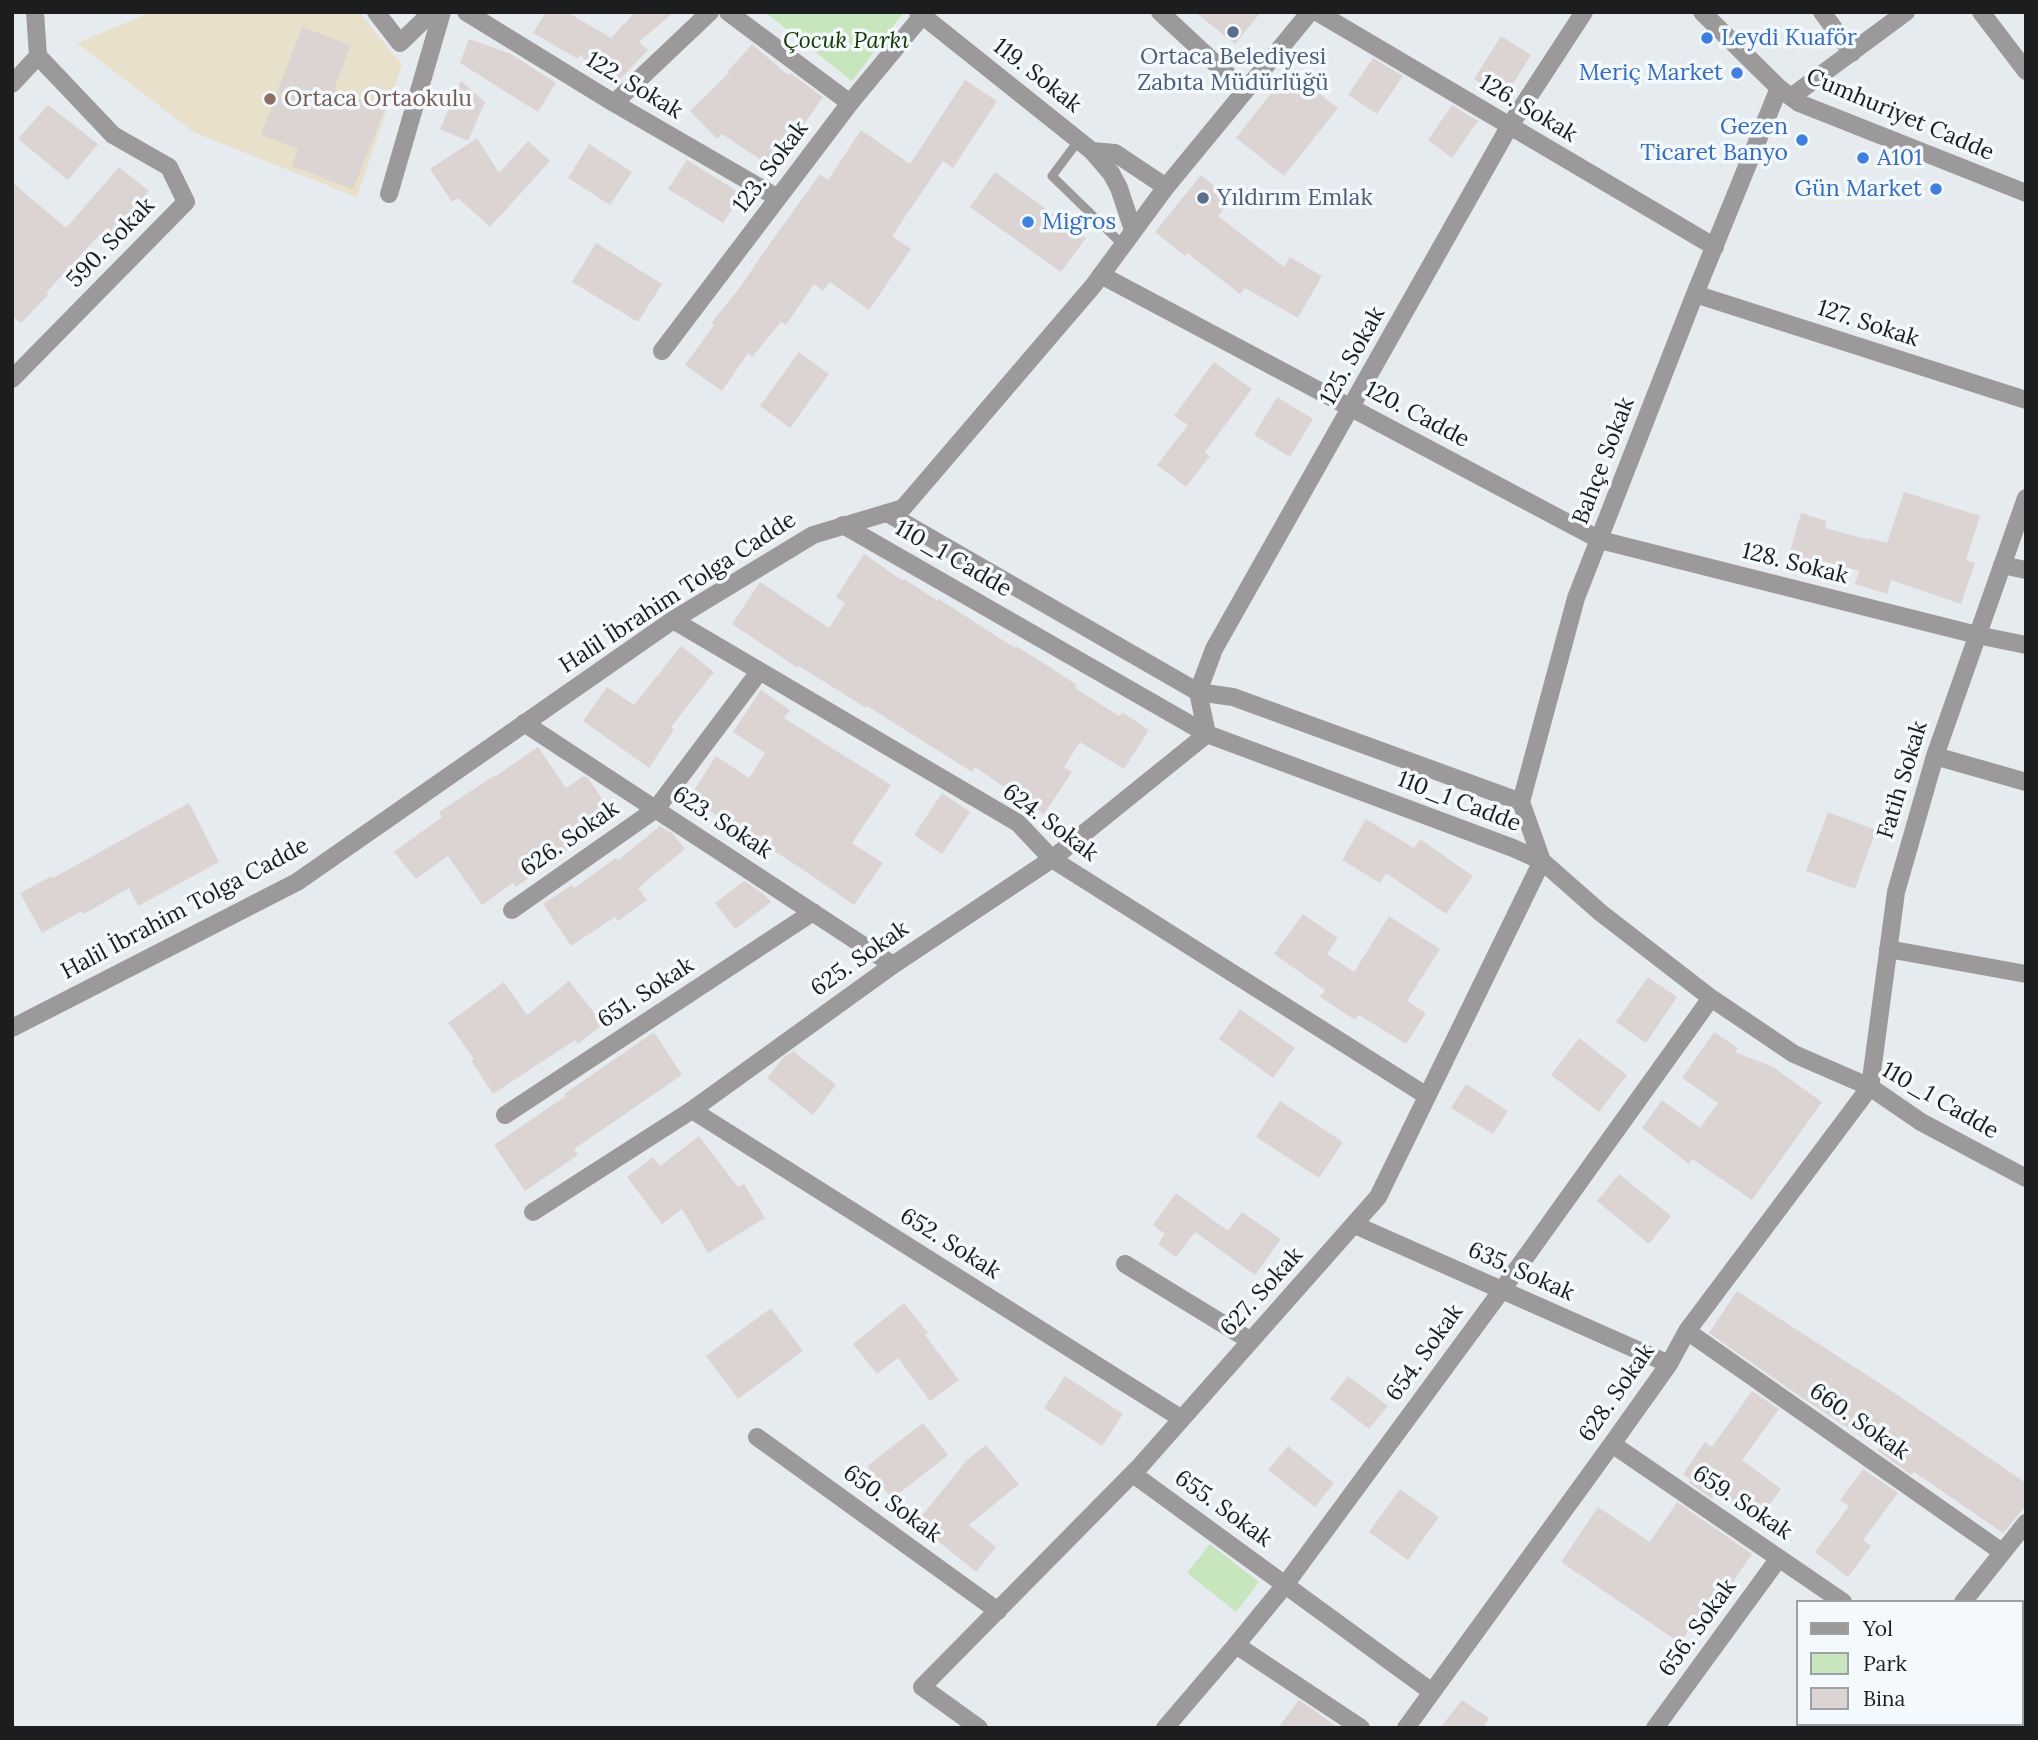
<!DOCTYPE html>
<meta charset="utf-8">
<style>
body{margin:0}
#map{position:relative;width:2038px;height:1740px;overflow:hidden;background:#e6ebf0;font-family:Lora,serif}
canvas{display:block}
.frame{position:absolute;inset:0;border:14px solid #1b1d1e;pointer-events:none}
.legend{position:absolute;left:1796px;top:1600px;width:228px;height:126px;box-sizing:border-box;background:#f3f9fd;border:2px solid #9da1a4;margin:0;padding:9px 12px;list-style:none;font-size:21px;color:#1b1d1e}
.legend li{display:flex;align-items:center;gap:14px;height:35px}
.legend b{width:35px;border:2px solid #9da1a4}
</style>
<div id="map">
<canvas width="2038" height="1740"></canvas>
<div class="frame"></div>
<ul class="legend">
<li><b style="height:9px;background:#9c999a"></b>Yol</li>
<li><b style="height:19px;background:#c7e6bd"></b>Park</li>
<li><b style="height:19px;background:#dcd4d3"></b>Bina</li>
</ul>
</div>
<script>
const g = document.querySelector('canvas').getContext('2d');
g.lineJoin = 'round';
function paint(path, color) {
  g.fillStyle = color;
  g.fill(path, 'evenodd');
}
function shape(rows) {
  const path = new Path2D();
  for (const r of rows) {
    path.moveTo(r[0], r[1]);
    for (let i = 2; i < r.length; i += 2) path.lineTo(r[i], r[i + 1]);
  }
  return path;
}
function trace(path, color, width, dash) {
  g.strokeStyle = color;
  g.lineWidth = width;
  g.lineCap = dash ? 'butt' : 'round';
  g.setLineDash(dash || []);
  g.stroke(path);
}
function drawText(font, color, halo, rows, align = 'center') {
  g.font = font + ' Lora,serif';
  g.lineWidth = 7;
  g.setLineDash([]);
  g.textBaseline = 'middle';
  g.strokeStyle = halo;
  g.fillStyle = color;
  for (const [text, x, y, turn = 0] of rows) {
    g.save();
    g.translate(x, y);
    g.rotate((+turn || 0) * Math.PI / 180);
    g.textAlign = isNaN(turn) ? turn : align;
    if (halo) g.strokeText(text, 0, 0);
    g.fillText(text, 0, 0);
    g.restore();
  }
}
const education = shape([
 [152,12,359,12,402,65,357,197,195,133,77,43]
]);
const green = shape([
 [765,12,904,12,852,81],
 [1210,1544,1259,1582,1236,1612,1187,1573]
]);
const building = shape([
 [546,12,567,12,611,38,635,12,674,12,639,42,648,50,613,87,580,55,578,59,533,33],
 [1195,12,1261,12,1235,44],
 [302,27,351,45,334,89,385,109,353,189,292,166,298,149,261,135],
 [1501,36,1531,55,1504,98,1474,79],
 [469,39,511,54,556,83,538,112,460,63],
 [752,44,788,75,790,73,823,97,773,168,722,134,717,139,690,111,729,73,727,72],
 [1373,58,1403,76,1377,114,1348,95],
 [1289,70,1338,108,1284,176,1236,138],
 [965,80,997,101,953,168,943,161,892,236,911,249,869,310,830,282,823,291,814,284,786,325,781,322,752,357,748,353,722,391,685,365,714,325,711,323,738,290,766,249,820,174,828,180,861,130,910,164],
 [461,81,485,102,468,141,440,129],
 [48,105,98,144,68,180,18,139],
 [1452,105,1478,121,1452,158,1428,140],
 [477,138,499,173,528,141,550,161,490,227,458,198,452,202,430,169],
 [589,144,632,172,610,205,568,178],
 [687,160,742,194,723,223,668,189],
 [119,167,149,191,107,240,100,234,46,293,48,295,21,323,12,316,12,182,66,228],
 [995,172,1086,238,1061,272,970,207],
 [1201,175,1231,200,1218,216,1284,267,1290,257,1322,276,1298,318,1245,288,1240,294,1187,253,1185,256,1155,232],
 [596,243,662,284,638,322,572,282],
 [799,352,829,374,790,428,760,406],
 [1214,362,1252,389,1205,452,1210,456,1186,487,1157,465,1188,425,1174,416],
 [1277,397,1313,419,1290,457,1254,435],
 [1904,492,1980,516,1966,560,1975,563,1961,604,1891,580,1887,594,1855,584,1859,571,1816,559,1815,562,1789,555,1801,513,1827,521,1825,528,1869,540,1869,538,1887,543],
 [864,554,903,581,904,579,938,601,939,599,1015,648,1016,646,1048,666,1077,685,1075,688,1119,716,1122,712,1149,730,1124,769,1080,742,1064,767,1072,772,1044,814,975,767,972,772,867,706,866,708,799,666,798,668,732,624,760,582,829,628,845,603,836,597],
 [681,646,714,672,671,727,674,730,649,768,583,721,607,687,634,705],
 [761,690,790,710,784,718,891,785,852,843,883,863,854,905,787,859,689,798,716,756,749,778,765,753,733,732],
 [538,747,566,788,584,776,588,778,611,812,573,838,577,843,541,869,516,887,513,883,482,905,448,856,416,879,394,852,442,817,439,812,495,775,496,776],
 [942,793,970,812,942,854,914,835],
 [189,803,219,862,138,906,129,888,84,914,82,911,42,933,20,893,52,876,53,878],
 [1828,812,1876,830,1855,889,1806,871],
 [1366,819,1414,848,1420,839,1473,876,1446,914,1386,873,1380,883,1342,860],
 [660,826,673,834,685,849,638,888,647,900,618,921,615,917,571,946,543,904,572,885,574,888,616,858,618,860],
 [744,881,765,895,771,902,735,929,715,903],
 [1303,914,1338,938,1327,954,1354,972,1389,916,1440,949,1407,1001,1426,1013,1406,1044,1359,1015,1355,1020,1320,997,1325,990,1274,954],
 [1648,977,1677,997,1646,1043,1616,1022],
 [569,981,603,1024,578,1044,575,1040,493,1094,471,1061,474,1059,448,1023,504,982,527,1015],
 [1240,1009,1295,1048,1273,1078,1219,1039],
 [654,1032,682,1075,574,1149,578,1155,525,1191,494,1145,566,1096,564,1094],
 [1714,1032,1738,1048,1735,1052,1773,1067,1822,1102,1752,1200,1692,1159,1689,1164,1642,1128,1662,1100,1700,1128,1718,1103,1682,1078],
 [1579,1038,1627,1075,1599,1112,1551,1075],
 [793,1051,836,1085,813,1115,767,1078,783,1058],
 [1466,1084,1508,1111,1493,1134,1451,1108],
 [1280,1101,1343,1142,1319,1178,1256,1137],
 [699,1136,738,1187,744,1184,765,1218,708,1253,682,1209,662,1224,627,1177,653,1157,660,1166],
 [1619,1174,1671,1216,1649,1244,1597,1201],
 [1176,1193,1228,1231,1242,1212,1281,1239,1255,1275,1195,1232,1176,1257,1158,1244,1165,1234,1153,1225],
 [1737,1291,1890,1390,2026,1483,2026,1505,2003,1533,1914,1472,1911,1475,1877,1450,1879,1448,1792,1391,1709,1333],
 [904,1303,928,1333,925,1335,959,1380,930,1401,898,1358,877,1374,853,1344],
 [771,1308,803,1351,738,1399,706,1356],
 [1065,1376,1123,1414,1102,1446,1044,1408],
 [1348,1376,1388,1406,1369,1429,1330,1399],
 [1752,1391,1779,1409,1742,1460,1781,1489,1758,1520,1718,1490,1712,1499,1689,1483,1691,1480,1683,1474,1705,1442,1712,1447],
 [923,1423,948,1455,892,1499,867,1466],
 [986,1445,1019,1484,969,1525,996,1547,976,1572,916,1523,967,1460],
 [1288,1446,1334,1483,1315,1507,1268,1470],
 [1863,1469,1898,1493,1863,1540,1871,1546,1848,1577,1815,1552,1849,1506,1840,1500],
 [1400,1489,1439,1517,1408,1560,1369,1532],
 [1677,1502,1752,1554,1725,1593,1717,1588,1680,1643,1561,1562,1598,1507,1650,1542],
 [1299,1700,1321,1715,1338,1728,1278,1728],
 [1462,1700,1489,1718,1483,1728,1440,1728]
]);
const service = shape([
 [1079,140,1052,176,1123,245]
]);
const minor = shape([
 [35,12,38,56],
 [376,12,400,43,432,12],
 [466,12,614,103,778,198],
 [728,12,850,103],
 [918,12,1092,151,1111,173,1119,188,1133,230],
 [1160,12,1245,91],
 [1317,12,1715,247],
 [1822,12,1852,53],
 [1981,12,2026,71],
 [12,84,38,56],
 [1791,97,1906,12],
 [614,103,710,12],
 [1092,151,1115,153,1166,187],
 [389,194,442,12],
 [1101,275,1600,540,1977,635,2026,645],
 [1695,294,2026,400],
 [662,351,850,103,922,16],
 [12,379,186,202,169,167,113,135,38,56],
 [887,513,1198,692,1233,697,1521,802],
 [843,525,1207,734,1513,848,1542,861,1601,913,1711,998,1794,1054,1870,1087],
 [2002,565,2026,570],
 [673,620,1018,823,1052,859,1427,1096],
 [524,723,893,965],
 [1935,756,2026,782],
 [1542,861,1521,802,1576,598,1695,294,1779,88],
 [512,910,656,809,759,672],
 [1888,949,2026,974],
 [692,1110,1182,1419],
 [505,1115,813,912],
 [533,1212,692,1110,893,965,1052,859,1207,734,1198,692,1214,649,1509,127,1584,12],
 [1355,1225,1669,1364],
 [1125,1264,1251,1341],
 [1687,1331,2002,1552],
 [757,1437,998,1611],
 [1612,1444,1843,1602],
 [1133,1474,1432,1692],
 [1963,1602,2026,1523],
 [1236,1645,1361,1728],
 [2019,1724,2024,1728],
 [979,1728,922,1687,1141,1465,1378,1197,1542,861],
 [1165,1728,1236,1645,1285,1585,1502,1290,1711,998],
 [1406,1728,1612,1444,1669,1364,1687,1331,1870,1087,1896,892,1935,756,2026,498],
 [1655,1728,1779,1558],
 [1866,1728,1869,1724]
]);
const tertiary = shape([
 [1702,12,1779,88,1799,103,2026,193],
 [12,1028,297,882,673,620,813,535,903,508,1093,286,1166,187,1310,12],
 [1870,1087,1921,1122,2026,1178]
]);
const markers = [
 [1233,32,7,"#5c6f8a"],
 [1707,38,7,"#3f7fe0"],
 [1737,73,7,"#3f7fe0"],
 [270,99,7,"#8d6e63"],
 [1802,140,7,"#3f7fe0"],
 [1863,158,7,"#3f7fe0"],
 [1936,189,7,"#3f7fe0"],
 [1203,198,7,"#5c6f8a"],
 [1028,222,7,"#3f7fe0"]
];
const shopNames = [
 ["Leydi Kuaför",1721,38],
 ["Meriç Market",1723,73,"right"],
 ["Gezen",1788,127,"right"],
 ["Ticaret Banyo",1788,153,"right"],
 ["A101",1877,158],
 ["Gün Market",1922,189,"right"],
 ["Migros",1042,222]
];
const parkNames = [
 ["Çocuk Parkı",846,41]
];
const serviceNames = [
 ["Ortaca Belediyesi",1233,57],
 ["Zabıta Müdürlüğü",1233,83],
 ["Yıldırım Emlak",1217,198,"left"]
];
const streetNames = [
 ["119. Sokak",1037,76,38],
 ["122. Sokak",634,86,31],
 ["126. Sokak",1528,109,31],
 ["Cumhuriyet Cadde",1900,115,23],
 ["123. Sokak",771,167,-53],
 ["590. Sokak",111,243,-46],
 ["127. Sokak",1868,324,18],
 ["125. Sokak",1353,356,-61],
 ["120. Cadde",1417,415,28],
 ["Bahçe Sokak",1604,461,-69],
 ["110_1 Cadde",953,559,30],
 ["128. Sokak",1795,564,14],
 ["Halil İbrahim Tolga Cadde",678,593,-33],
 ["Fatih Sokak",1903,780,-73],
 ["110_1 Cadde",1459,802,21],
 ["623. Sokak",722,823,33],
 ["624. Sokak",1050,823,37],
 ["626. Sokak",570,839,-35],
 ["Halil İbrahim Tolga Cadde",185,909,-28],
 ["625. Sokak",860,959,-35],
 ["651. Sokak",646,993,-33],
 ["110_1 Cadde",1940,1101,30],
 ["652. Sokak",950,1244,32],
 ["635. Sokak",1521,1272,24],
 ["627. Sokak",1262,1292,-48],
 ["654. Sokak",1425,1353,-54],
 ["628. Sokak",1617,1393,-55],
 ["660. Sokak",1859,1422,35],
 ["659. Sokak",1742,1503,34],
 ["650. Sokak",892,1504,36],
 ["655. Sokak",1223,1509,36],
 ["656. Sokak",1698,1628,-54]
];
const educationNames = [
 ["Ortaca Ortaokulu",284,99]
];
paint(education, '#e8e0cb');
paint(green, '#c7e6bd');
paint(building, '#dcd4d3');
trace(service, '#9c999a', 9);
trace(minor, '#9c999a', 18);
trace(tertiary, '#9c999a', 18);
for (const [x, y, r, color] of markers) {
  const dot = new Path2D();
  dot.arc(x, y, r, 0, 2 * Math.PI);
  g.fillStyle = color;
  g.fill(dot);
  trace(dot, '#f3f9fd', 2.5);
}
drawText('23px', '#366cbe', '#f3f9fd', shopNames, 'left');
drawText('italic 23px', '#133802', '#f3f9fd', parkNames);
drawText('23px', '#4e5e75', '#f3f9fd', serviceNames);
drawText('23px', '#1b1d1e', '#f3f9fd', streetNames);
drawText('23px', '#785e54', '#f3f9fd', educationNames, 'left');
</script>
